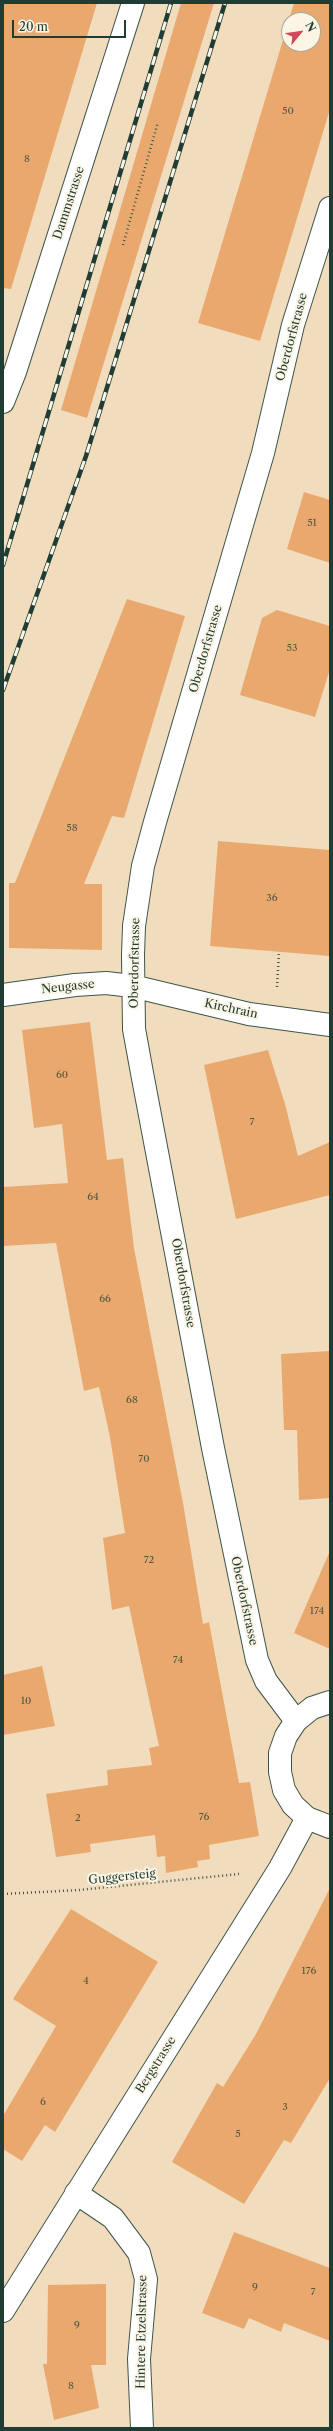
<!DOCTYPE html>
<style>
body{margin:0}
#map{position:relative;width:333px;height:2431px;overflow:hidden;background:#f1ddbd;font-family:"Libre Caslon Text",serif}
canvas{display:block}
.frame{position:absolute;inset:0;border:4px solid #1f3d34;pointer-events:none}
.north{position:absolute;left:281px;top:12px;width:40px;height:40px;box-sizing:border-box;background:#fcf5e5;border:1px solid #a4ab9e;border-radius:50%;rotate:61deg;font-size:11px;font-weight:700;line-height:16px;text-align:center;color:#1f3d34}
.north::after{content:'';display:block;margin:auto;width:14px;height:18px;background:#d1495b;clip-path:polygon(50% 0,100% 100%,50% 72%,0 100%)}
.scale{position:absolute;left:12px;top:20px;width:114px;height:18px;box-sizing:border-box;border:2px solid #1f3d34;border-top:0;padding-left:5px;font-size:12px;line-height:14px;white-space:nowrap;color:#1f3d34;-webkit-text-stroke:3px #fcf5e5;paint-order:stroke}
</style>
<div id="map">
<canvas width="333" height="2431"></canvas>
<div class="frame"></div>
<div class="north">N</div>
<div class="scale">20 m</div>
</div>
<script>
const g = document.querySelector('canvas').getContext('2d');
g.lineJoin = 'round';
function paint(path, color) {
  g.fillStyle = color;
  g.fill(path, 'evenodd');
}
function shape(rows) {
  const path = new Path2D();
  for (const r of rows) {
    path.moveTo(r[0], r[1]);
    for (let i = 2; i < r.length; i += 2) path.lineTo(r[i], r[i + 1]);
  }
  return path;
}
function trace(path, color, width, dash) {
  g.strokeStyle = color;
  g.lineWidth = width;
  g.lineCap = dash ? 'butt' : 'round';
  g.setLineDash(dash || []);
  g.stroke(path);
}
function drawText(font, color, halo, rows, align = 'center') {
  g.font = font + ' "Libre Caslon Text",serif';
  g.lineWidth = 4;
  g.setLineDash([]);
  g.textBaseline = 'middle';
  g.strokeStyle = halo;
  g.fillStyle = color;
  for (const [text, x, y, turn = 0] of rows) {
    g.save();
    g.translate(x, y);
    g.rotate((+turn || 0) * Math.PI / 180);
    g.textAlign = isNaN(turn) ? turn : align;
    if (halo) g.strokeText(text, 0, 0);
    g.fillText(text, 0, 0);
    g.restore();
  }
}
const building = shape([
 [3,3,97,3,11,289,3,288],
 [181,3,214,3,87,418,61,410],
 [294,3,330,3,330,109,260,341,198,323,289,20,289,44,313,44,313,20,289,20],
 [304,492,330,500,330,563,287,549],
 [127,599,185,616,124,818,112,816,84,884,102,884,102,950,9,948,9,883,15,883],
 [277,610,330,626,330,669,315,717,240,695,262,618],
 [218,841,330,850,330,956,210,946],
 [90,1022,107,1160,123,1158,134,1248,183,1503,203,1624,209,1622,239,1783,250,1782,259,1836,209,1845,210,1859,197,1861,198,1867,166,1873,165,1856,157,1857,155,1835,90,1844,91,1852,56,1857,46,1794,108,1785,107,1770,152,1765,149,1748,159,1746,129,1606,112,1610,103,1538,125,1533,110,1437,99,1387,84,1391,56,1243,3,1246,3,1187,68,1183,62,1124,34,1128,22,1030],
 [268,1050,285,1104,298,1156,330,1142,330,1195,236,1219,204,1065],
 [330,1351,330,1498,299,1500,297,1430,284,1430,281,1354],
 [330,1551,330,1649,294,1633],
 [42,1666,55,1726,3,1735,3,1675],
 [330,1888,330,2078,291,2143,284,2140,244,2204,172,2162,217,2083,223,2087,256,2034],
 [71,1909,158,1962,55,2132,45,2125,22,2161,3,2149,3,2116,56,2026,13,1999],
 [234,2232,330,2268,330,2341,284,2323,281,2332,249,2318,244,2329,202,2313],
 [106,2284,106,2365,91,2365,99,2408,54,2420,43,2364,47,2364,48,2285]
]);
const path = shape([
 [123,245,158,122],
 [277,987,279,952],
 [3,1894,79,1890,239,1874]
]);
const minor = shape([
 [3,402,15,372,133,3],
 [3,995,75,985,106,983,132,986,249,1014,330,1025],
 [296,1721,266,1681,257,1660,213,1448,142,1073,134,1029,133,955,134,926,143,866,155,822,263,453,293,325,330,208],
 [76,2193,113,2218,139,2253,146,2279,139,2359,142,2428]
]);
const tertiary = shape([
 [3,2311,280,1868,307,1818]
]);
const secondary = shape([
 [330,1702,312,1708,296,1721,286,1736,280,1753,280,1772,284,1790,293,1805,307,1818,330,1827]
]);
const rail = shape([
 [3,565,171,3],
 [3,690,86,456,225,3]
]);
const numberNames = [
 ["50",288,111],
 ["8",27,159],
 ["51",312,523],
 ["53",292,648],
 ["58",72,828],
 ["36",272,898],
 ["60",62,1075],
 ["7",252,1122],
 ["64",93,1197],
 ["66",105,1299],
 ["68",132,1400],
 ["70",144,1459],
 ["72",149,1560],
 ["174",317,1611],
 ["74",178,1660],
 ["10",26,1701],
 ["76",204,1817],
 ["2",78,1818],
 ["176",309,1971],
 ["4",86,1981],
 ["6",43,2102],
 ["3",285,2107],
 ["5",238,2134],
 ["9",255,2287],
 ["7",313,2292],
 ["9",77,2325],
 ["8",71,2386]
];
const streetNames = [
 ["Dammstrasse",69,203,-72],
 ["Oberdorfstrasse",292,337,-75],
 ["Oberdorfstrasse",206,649,-74],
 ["Oberdorfstrasse",135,963,-89],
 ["Neugasse",68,987,-6],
 ["Kirchrain",231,1009,12],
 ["Oberdorfstrasse",183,1283,80],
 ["Oberdorfstrasse",244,1601,78],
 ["Guggersteig",122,1877,-6],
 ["Bergstrasse",156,2065,-58],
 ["Hintere Etzelstrasse",142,2332,-89]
];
paint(building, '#e9a96e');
trace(minor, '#3e5549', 24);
trace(tertiary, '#3e5549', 24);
trace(secondary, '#3e5549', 24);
trace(path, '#3e5549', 2.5, [1, 3]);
trace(minor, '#fff', 22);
trace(tertiary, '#fff', 22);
trace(secondary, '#fff', 22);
trace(rail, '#1f3d34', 4.5);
trace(rail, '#fcf5e5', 3, [9]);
drawText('10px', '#525842', null, numberNames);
drawText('12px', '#1f3d34', '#fcf5e5', streetNames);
</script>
